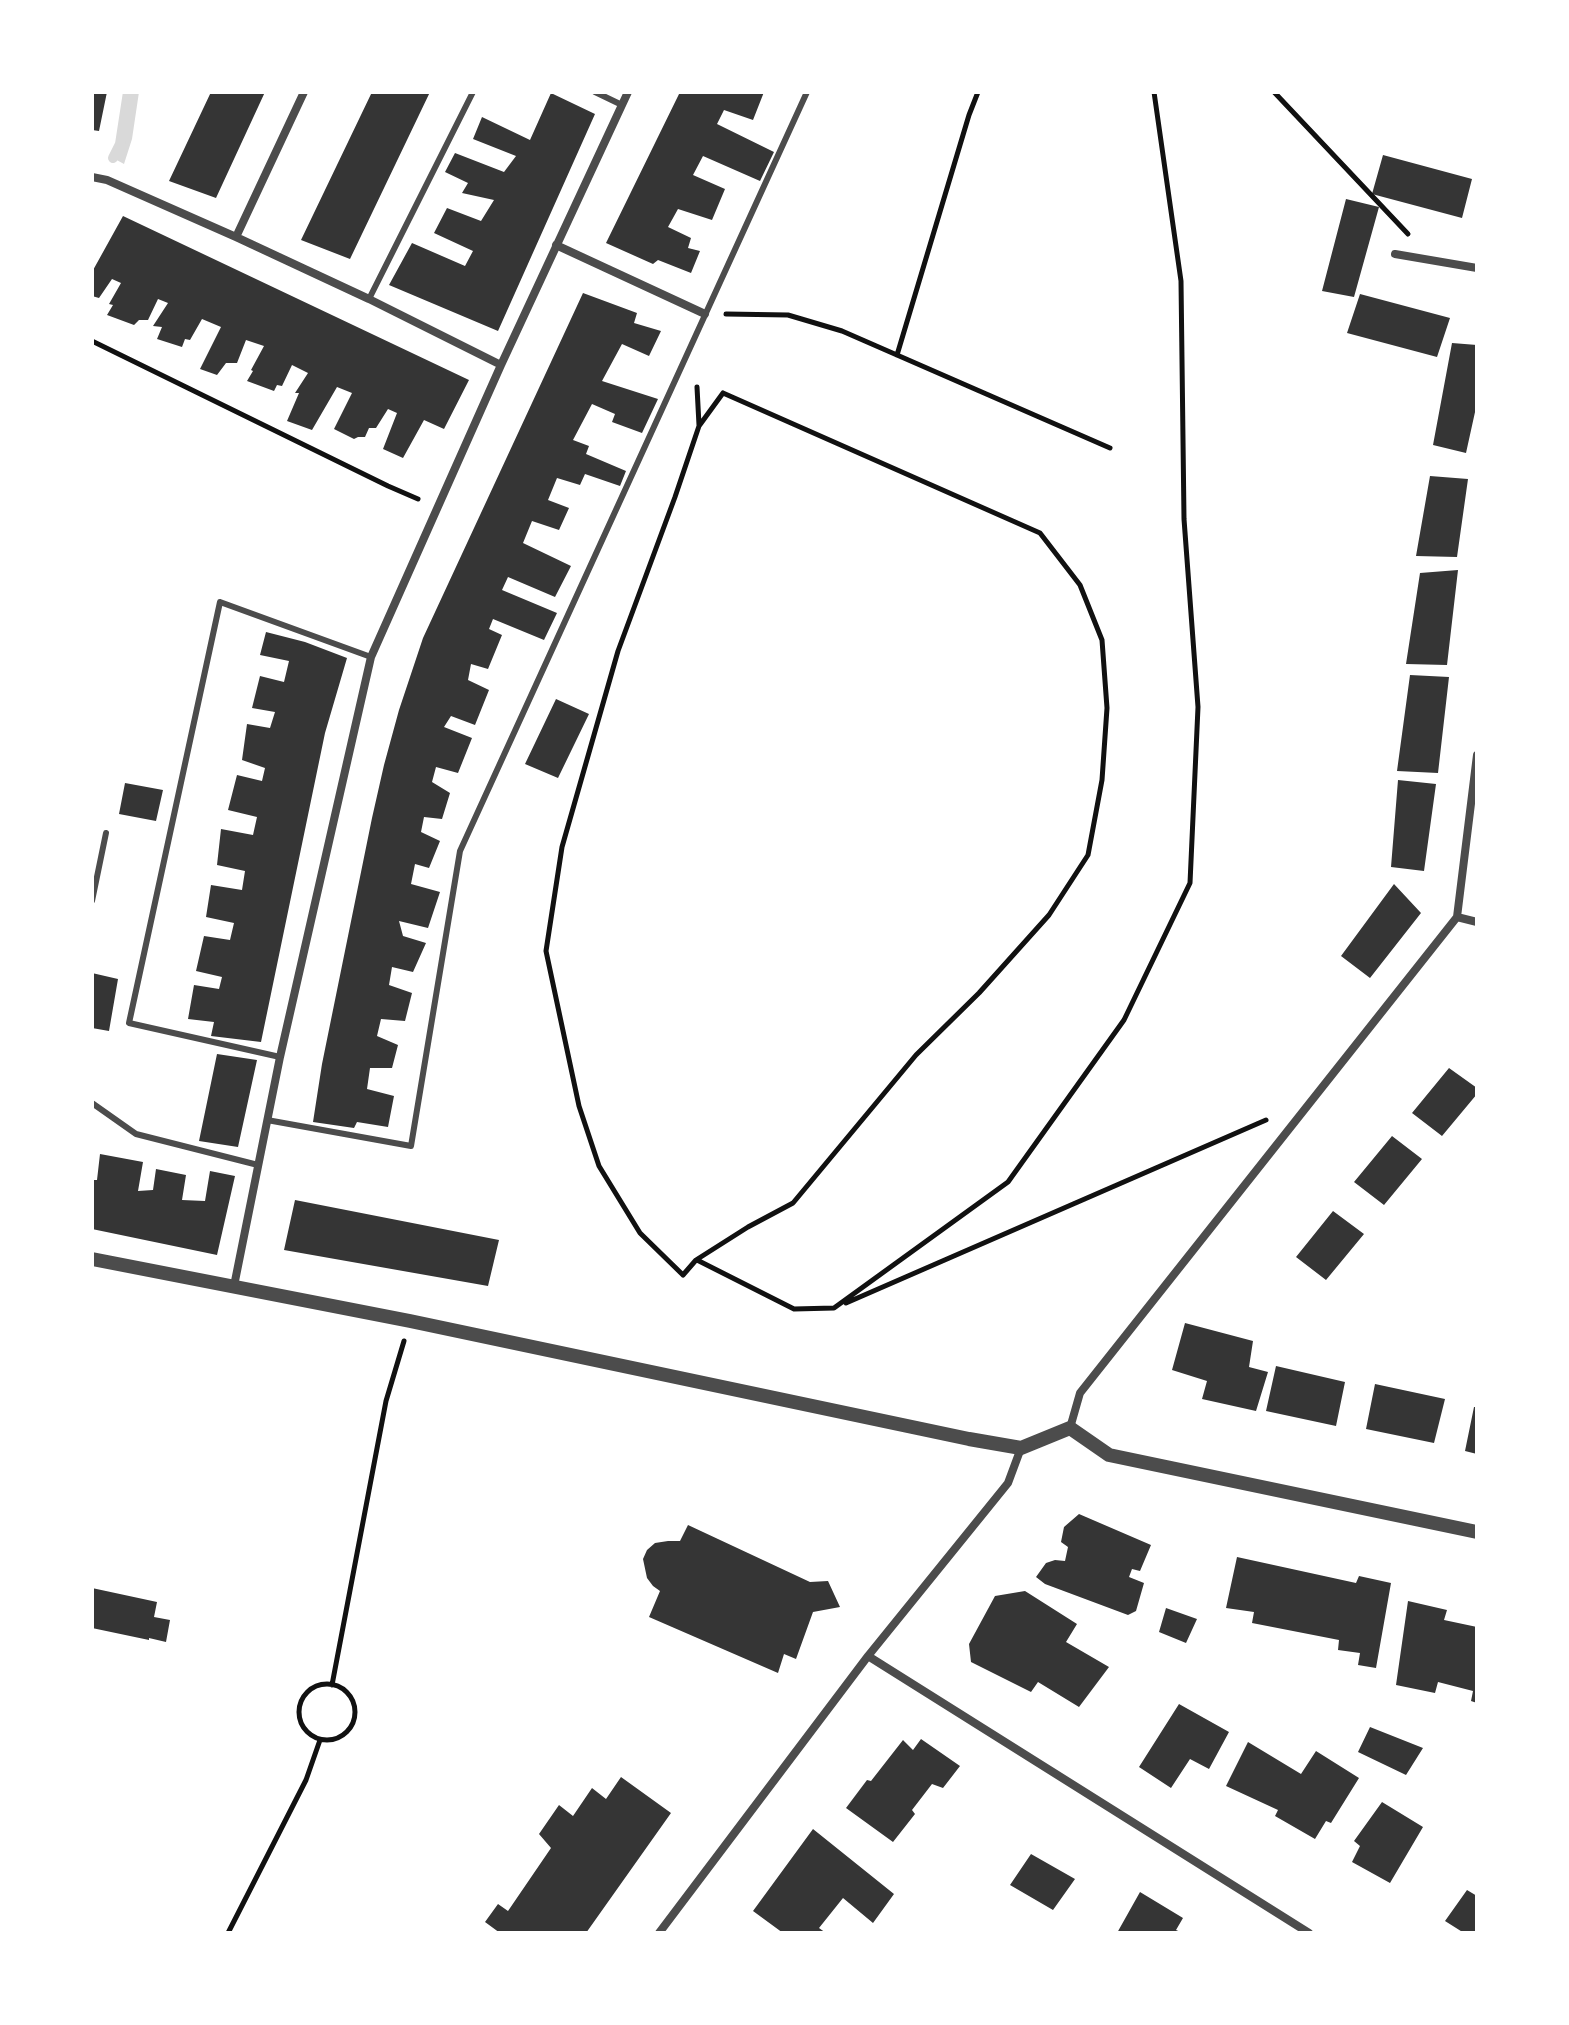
<!DOCTYPE html>
<style>
body{margin:0}
#map{position:relative;width:1569px;height:2025px;overflow:hidden;background:#fff;font-family:"Space Grotesk",sans-serif}
canvas{display:block}
.frame{position:absolute;inset:0;border:94px solid #fff;pointer-events:none}
</style>
<div id="map">
<canvas width="1569" height="2025"></canvas>
<div class="frame"></div>
</div>
<script>
const g = document.querySelector('canvas').getContext('2d');
g.lineJoin = 'round';
function paint(path, color) {
  g.fillStyle = color;
  g.fill(path, 'evenodd');
}
function shape(rows) {
  const path = new Path2D();
  for (const r of rows) {
    if (r.length === 3) {
      path.moveTo(r[0] + r[2], r[1]);
      path.arc(r[0], r[1], r[2], 0, 2 * Math.PI);
      continue;
    }
    path.moveTo(r[0], r[1]);
    for (let i = 2; i < r.length; i += 2) path.lineTo(r[i], r[i + 1]);
  }
  return path;
}
function trace(path, color, width, dash) {
  g.strokeStyle = color;
  g.lineWidth = width;
  g.lineCap = dash ? 'butt' : 'round';
  g.setLineDash(dash || []);
  g.stroke(path);
}
const water = shape([
 [128,92,139,92,132,139,124,164,113,158,120,144]
]);
const stream = shape([
 [113,158,120,144,128,92]
]);
const building = shape([
 [92,92,107,92,99,131,92,130],
 [211,92,265,92,216,198,169,181],
 [372,92,430,92,350,259,301,240],
 [680,92,764,92,753,120,724,110,717,124,774,152,760,181,703,156,693,175,725,189,712,220,678,209,668,227,691,238,688,248,700,251,691,273,658,260,653,264,606,243],
 [551,93,595,114,498,331,389,285,412,243,465,266,473,251,434,233,447,208,481,221,494,200,462,193,468,183,445,172,455,153,504,172,516,156,473,139,482,117,530,140],
 [1383,155,1472,179,1462,218,1372,194],
 [1346,199,1379,207,1354,297,1322,291],
 [123,216,469,380,444,429,424,420,403,458,383,449,397,413,388,409,376,428,369,428,365,437,358,437,354,439,334,429,352,393,337,387,312,430,287,421,299,393,295,393,308,373,292,365,282,386,277,385,274,391,247,381,253,371,251,370,264,346,246,340,237,363,226,363,217,375,200,369,221,327,202,319,190,340,185,339,182,347,157,339,162,327,153,326,168,303,158,299,148,320,139,320,134,325,107,315,113,305,109,304,121,283,112,279,99,298,92,296,92,272],
 [583,293,637,313,634,323,661,331,649,356,622,344,602,381,658,399,642,433,612,422,615,414,592,404,573,440,589,446,586,454,626,471,620,486,585,474,580,485,557,478,548,500,569,508,559,530,532,521,523,543,571,566,555,597,508,577,502,590,557,613,544,640,493,619,489,629,502,635,488,669,471,664,468,680,489,690,475,725,451,716,444,727,472,738,458,773,436,767,432,782,450,793,442,819,424,817,421,832,440,841,429,868,415,864,411,884,440,892,428,928,399,921,403,936,426,943,413,972,392,967,389,985,412,993,405,1021,381,1019,377,1036,398,1045,392,1068,370,1068,367,1089,394,1096,388,1127,357,1122,354,1128,313,1122,322,1064,372,818,384,765,399,710,423,638],
 [1360,294,1450,318,1437,357,1347,333],
 [1452,343,1477,345,1477,403,1466,453,1433,445],
 [1430,476,1468,479,1457,557,1416,556],
 [1458,570,1447,665,1406,664,1420,573],
 [266,632,305,642,347,658,325,733,261,1042,211,1036,214,1022,188,1019,194,985,219,989,222,977,196,971,204,936,230,940,234,923,206,917,211,885,242,890,245,871,217,865,221,829,253,835,257,817,228,810,237,775,262,781,265,768,242,760,247,724,270,728,275,712,252,708,260,676,284,682,289,661,260,655],
 [1410,675,1449,677,1438,773,1397,771],
 [556,699,589,714,558,778,525,764],
 [1398,780,1436,784,1424,871,1391,867],
 [125,783,163,790,156,821,119,814],
 [1394,884,1421,913,1370,978,1341,956],
 [92,973,118,979,109,1031,92,1028],
 [217,1054,257,1060,238,1147,199,1141],
 [1449,1068,1477,1088,1477,1094,1442,1136,1412,1113],
 [1392,1136,1422,1159,1384,1205,1354,1182],
 [100,1154,143,1162,138,1191,153,1190,156,1169,186,1175,182,1200,205,1201,210,1171,235,1176,217,1255,92,1229,92,1180,97,1180],
 [295,1200,499,1240,488,1286,284,1250],
 [1333,1211,1364,1234,1326,1280,1296,1257],
 [1185,1323,1253,1341,1249,1367,1268,1372,1256,1411,1202,1399,1207,1381,1172,1370],
 [1276,1366,1345,1382,1336,1426,1266,1411],
 [1375,1384,1445,1399,1434,1443,1366,1429],
 [1474,1407,1477,1407,1477,1454,1465,1451],
 [1079,1514,1151,1545,1140,1571,1132,1569,1129,1577,1144,1583,1136,1611,1128,1615,1045,1584,1036,1577,1046,1563,1055,1560,1065,1561,1068,1547,1061,1542,1064,1527],
 [688,1525,810,1582,828,1581,840,1607,813,1612,796,1659,784,1654,778,1673,649,1617,660,1591,653,1586,647,1578,643,1559,647,1550,655,1543,668,1541,680,1541],
 [1237,1557,1356,1583,1359,1576,1391,1583,1376,1668,1358,1665,1360,1653,1338,1650,1339,1640,1252,1623,1254,1612,1226,1608],
 [92,1588,157,1602,154,1617,170,1620,166,1642,149,1638,149,1640,92,1628],
 [1025,1591,1077,1624,1066,1642,1109,1667,1079,1707,1038,1682,1031,1692,971,1662,969,1644,995,1596],
 [1408,1601,1447,1610,1444,1620,1477,1627,1477,1703,1471,1701,1473,1691,1438,1682,1435,1693,1396,1685],
 [1166,1608,1197,1619,1186,1643,1159,1632],
 [1179,1704,1229,1732,1209,1769,1190,1759,1171,1788,1139,1767],
 [1370,1727,1423,1748,1406,1775,1358,1752],
 [921,1739,960,1766,943,1788,932,1784,912,1810,915,1814,893,1842,846,1808,867,1780,871,1781,903,1740,913,1750],
 [1248,1742,1301,1774,1316,1751,1359,1778,1331,1823,1326,1821,1315,1839,1275,1816,1278,1810,1226,1786],
 [621,1777,671,1813,586,1933,500,1933,485,1922,498,1904,508,1911,551,1848,539,1834,559,1805,573,1816,592,1788,606,1799],
 [1382,1802,1423,1827,1390,1883,1352,1862,1360,1846,1354,1841],
 [813,1829,894,1894,873,1923,843,1898,819,1928,826,1933,783,1933,753,1911],
 [1031,1854,1075,1879,1053,1910,1010,1885],
 [1467,1890,1477,1896,1477,1933,1464,1933,1445,1921],
 [1140,1892,1183,1918,1176,1930,1183,1933,1117,1933]
]);
const path = shape([
 [1274,92,1408,234],
 [726,314,788,315,842,331,1110,448],
 [92,341,388,486,418,499],
 [897,355,969,115,978,92],
 [697,387,699,425],
 [723,393,1040,533,1080,585,1102,640,1107,708,1102,780,1088,855,1049,915,979,993,916,1055,793,1203,748,1227,696,1260,683,1275,640,1233,599,1166,579,1106,546,951,562,847,618,651,675,497,699,426,723,393],
 [697,1260,794,1309,834,1308,1008,1182,1124,1020,1190,883,1198,707,1184,519,1181,281,1154,92],
 [846,1303,1266,1120],
 [327,1712,28],
 [332,1685,386,1401,404,1341],
 [228,1933,306,1780,320,1740]
]);
const service = shape([
 [595,92,622,105],
 [369,299,473,92],
 [92,901,106,833],
 [280,1057,129,1023,220,602,371,657],
 [92,1103,136,1134,258,1165],
 [267,1120,411,1146,460,851,807,92]
]);
const minor = shape([
 [92,177,107,180,236,237,369,299,501,365],
 [236,237,304,92],
 [556,245,705,314],
 [1395,254,1477,268],
 [1457,917,1477,922],
 [234,1286,280,1057,371,657,501,365,628,92],
 [1070,1428,1080,1393,1457,917,1477,755],
 [868,1656,1309,1933],
 [659,1933,868,1656,1008,1483,1021,1448]
]);
const tertiary = shape([
 [92,1259,410,1321,969,1439,1021,1448,1070,1428,1109,1455,1477,1532]
]);
paint(water, '#d9d9d9');
trace(stream, '#d9d9d9', 10);
paint(building, '#353535');
trace(path, '#111', 5);
trace(service, '#4c4c4c', 6);
trace(minor, '#4c4c4c', 8);
trace(tertiary, '#4c4c4c', 14);
</script>
